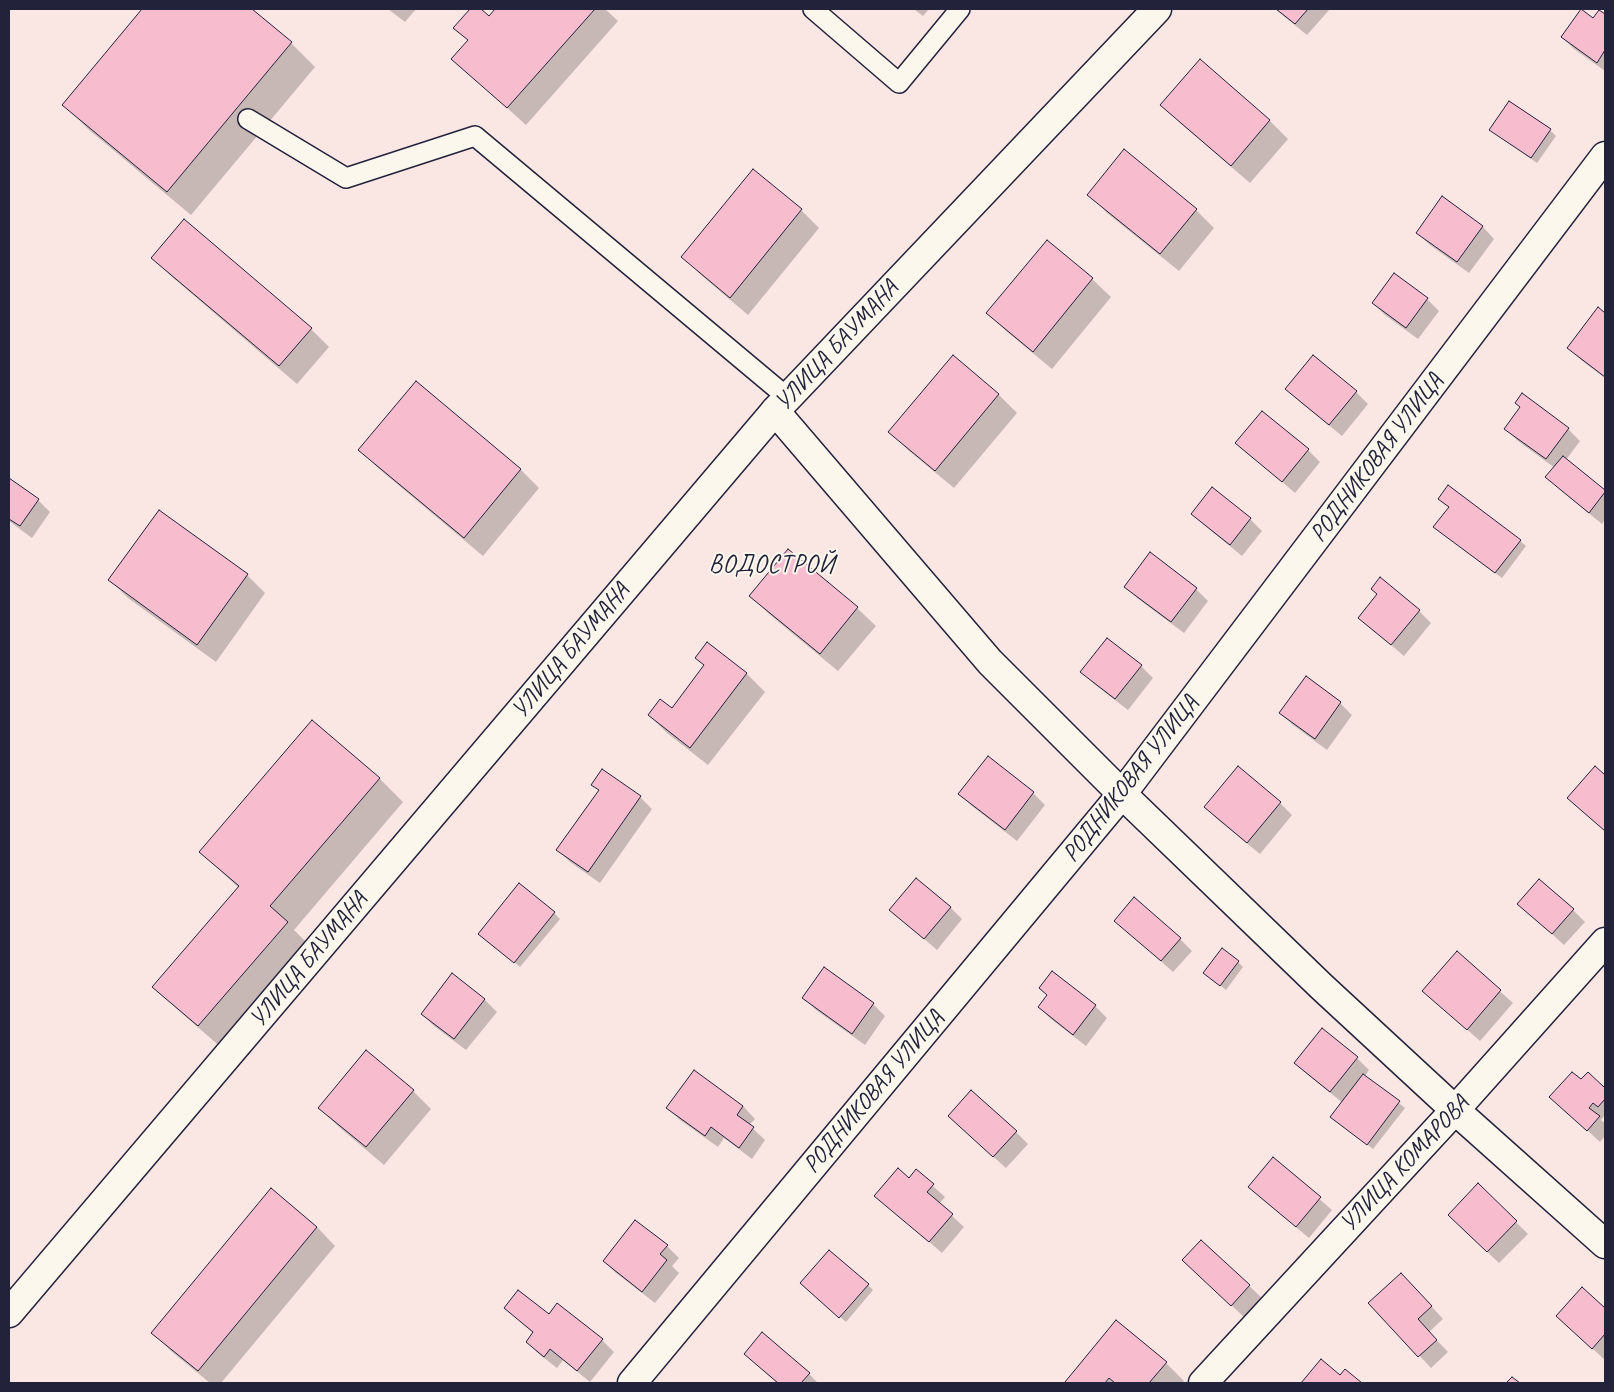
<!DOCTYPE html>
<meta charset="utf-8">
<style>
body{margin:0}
#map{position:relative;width:1614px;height:1392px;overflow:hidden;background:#fae6e3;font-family:Caveat,sans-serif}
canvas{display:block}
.frame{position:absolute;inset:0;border:10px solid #22223b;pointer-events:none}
</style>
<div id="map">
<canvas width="1614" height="1392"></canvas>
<div class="frame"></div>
</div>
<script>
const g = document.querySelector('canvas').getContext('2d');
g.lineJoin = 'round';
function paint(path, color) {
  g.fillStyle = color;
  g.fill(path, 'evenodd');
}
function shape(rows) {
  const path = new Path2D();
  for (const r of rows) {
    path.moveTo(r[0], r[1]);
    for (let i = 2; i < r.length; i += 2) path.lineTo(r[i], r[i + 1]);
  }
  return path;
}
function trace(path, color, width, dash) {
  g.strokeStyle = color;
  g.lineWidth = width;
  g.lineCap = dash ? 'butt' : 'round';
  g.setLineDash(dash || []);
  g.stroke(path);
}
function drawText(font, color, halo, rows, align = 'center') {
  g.font = font + ' Caveat,sans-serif';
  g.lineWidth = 4;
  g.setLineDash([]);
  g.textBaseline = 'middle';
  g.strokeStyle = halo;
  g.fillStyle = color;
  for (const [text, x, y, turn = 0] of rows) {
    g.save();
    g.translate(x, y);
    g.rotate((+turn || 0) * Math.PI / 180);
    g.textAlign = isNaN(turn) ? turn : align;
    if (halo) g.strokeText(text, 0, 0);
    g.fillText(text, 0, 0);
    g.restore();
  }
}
const shadow = shape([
 [144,9,250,9,291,43,315,67,191,215,88,129,64,105],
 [388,9,416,9,405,22],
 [472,9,479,9,489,18,497,9,605,9,618,21,526,125,453,59,469,41,455,28],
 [914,9,929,9,923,16],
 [1275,9,1330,9,1307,35],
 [1599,11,1605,16,1605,71,1574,49,1562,37,1594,19],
 [1200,61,1270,121,1288,139,1250,183,1180,123,1162,105],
 [1491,130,1550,130,1556,136,1537,163,1497,135],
 [753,171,801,210,819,228,748,315,701,275,683,257],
 [1089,194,1196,210,1214,228,1179,271,1107,213],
 [1482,226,1494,239,1469,273,1430,245,1417,233],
 [1047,242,1092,279,1111,297,1052,369,1006,331,988,313],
 [153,258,311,329,329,347,297,384,171,276],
 [1427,299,1439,311,1418,339,1385,315,1373,303],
 [1598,309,1605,314,1605,378,1581,360,1569,348],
 [953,357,999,395,1017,413,954,488,908,450,890,432],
 [1313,357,1356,392,1368,404,1342,436,1299,401,1287,389],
 [416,383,521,470,539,488,483,556,378,468,360,450],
 [1506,429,1568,429,1580,441,1566,460,1605,491,1605,519,1602,524,1559,489,1547,477,1555,468,1518,441],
 [1237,443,1308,450,1320,462,1295,493],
 [9,479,38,500,50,512,32,538,9,521],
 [1439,499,1520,541,1526,546,1502,578,1441,532,1450,508],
 [1193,514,1250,519,1262,531,1242,556,1205,526],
 [788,550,857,608,876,626,838,671,769,614,751,596],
 [247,575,265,593,216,662,128,598,110,580],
 [1380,579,1419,611,1431,623,1404,656,1359,618,1379,595],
 [1125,586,1196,589,1208,601,1184,633,1137,598],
 [708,644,747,674,765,692,708,765,667,733,649,715,672,709,705,666,697,658],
 [1141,666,1153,678,1128,710,1094,684,1082,672],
 [1306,678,1340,703,1352,715,1327,750,1293,725,1281,713],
 [312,721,380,779,403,802,294,930,311,947,223,1049,178,1010,154,987,239,888,200,852],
 [988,758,1033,793,1045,805,1017,841,972,806,960,794],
 [1595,768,1605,777,1605,830,1574,804],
 [593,785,640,797,652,809,600,883,570,862,558,850,600,791],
 [1280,803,1292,815,1260,854,1217,819,1205,807],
 [1519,904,1573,910,1585,922,1564,945],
 [950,907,962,919,937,950,891,910],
 [554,913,560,919,520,967,486,939],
 [1116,921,1180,939,1192,951,1173,972],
 [1457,953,1513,1003,1480,1041,1436,1002],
 [1238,962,1243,967,1226,990,1205,973],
 [804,998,873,1004,885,1016,865,1045,816,1010],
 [485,1000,497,1012,466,1050,434,1026,422,1014],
 [1095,1006,1107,1018,1086,1046,1051,1019,1039,1007],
 [1322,1030,1357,1058,1369,1070,1365,1076,1405,1108,1373,1149,1338,1122,1343,1103,1308,1075,1296,1063],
 [1588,1073,1605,1089,1605,1115,1601,1120,1605,1123,1605,1136,1600,1142,1551,1097,1581,1081],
 [413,1091,431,1109,384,1165,338,1126,319,1108],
 [743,1106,755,1119,749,1125,765,1140,752,1159,724,1138,718,1147,680,1120,668,1108],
 [961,1128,1016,1132,1028,1144,1006,1168],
 [1273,1159,1332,1210,1309,1238,1262,1199],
 [916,1171,945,1197,939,1204,964,1227,942,1253,876,1196,909,1179],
 [1478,1185,1528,1234,1499,1263,1461,1227],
 [271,1190,317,1227,335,1246,221,1383,210,1383,171,1351,153,1333],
 [1201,1241,1262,1298,1244,1317,1196,1272],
 [667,1246,679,1258,672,1266,679,1273,655,1303,616,1273,604,1261],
 [868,1285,873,1290,846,1322,807,1289],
 [1413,1286,1443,1319,1429,1332,1448,1352,1431,1368,1370,1303],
 [1582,1289,1605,1310,1605,1360,1570,1328],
 [505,1308,549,1316,602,1340,614,1352,590,1382,563,1360,557,1368,539,1354,527,1342,534,1334],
 [745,1354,809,1374,818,1383,777,1383],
 [1321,1361,1340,1377,1345,1371,1360,1383,1302,1383],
 [1166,1363,1184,1381,1182,1383,1069,1383,1067,1382]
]);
const building = shape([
 [142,9,252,9,292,42,167,192,62,105,142,9],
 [470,9,481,9,489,16,495,9,595,9,507,108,451,59,468,40,453,28,470,9],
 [1276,9,1308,9,1295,24,1276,9],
 [1581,9,1593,18,1599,10,1605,14,1605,50,1597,63,1561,37,1581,9],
 [1200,59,1270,120,1231,166,1160,105,1200,59],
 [1509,101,1551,129,1531,158,1489,130,1509,101],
 [1124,149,1197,209,1160,254,1087,195,1124,149],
 [753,169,802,209,730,298,681,257,753,169],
 [1442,196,1483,226,1457,262,1416,233,1442,196],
 [184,219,312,328,279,366,151,258,184,219],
 [1047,240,1093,278,1033,352,986,313,1047,240],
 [1394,273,1428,298,1406,328,1372,303,1394,273],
 [1598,307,1605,313,1605,377,1567,348,1598,307],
 [953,355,999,394,935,471,888,432,953,355],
 [1313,355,1357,391,1329,425,1285,389,1313,355],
 [416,381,521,469,464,538,358,450,416,381],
 [1522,393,1569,428,1546,459,1504,429,1520,407,1515,403,1522,393],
 [1262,411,1309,449,1282,482,1235,443,1262,411],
 [1563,456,1605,490,1605,492,1589,513,1545,477,1563,456],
 [9,478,39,499,20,526,9,519,9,478],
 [1448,485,1521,540,1495,573,1433,527,1449,507,1438,499,1448,485],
 [1212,487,1251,518,1230,545,1191,514,1212,487],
 [159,510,248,574,197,645,108,580,159,510],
 [788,549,858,607,820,654,749,596,788,549],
 [1150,552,1197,588,1171,622,1124,587,1150,552],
 [1380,577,1420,610,1391,645,1358,618,1377,594,1371,589,1380,577],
 [1107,638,1142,665,1115,699,1080,672,1107,638],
 [707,642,747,673,690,748,648,715,660,699,672,708,704,665,695,658,707,642],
 [1306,676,1341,702,1315,739,1279,713,1306,676],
 [312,720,380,778,270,906,288,922,198,1026,152,987,239,886,199,852,312,720],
 [988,756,1034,792,1005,830,958,794,988,756],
 [1238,766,1281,802,1247,843,1204,807,1238,766],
 [1595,766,1605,775,1605,831,1567,798,1595,766],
 [602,769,641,796,588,872,556,850,599,790,591,785,602,769],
 [916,878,951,907,924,939,889,910,916,878],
 [1539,879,1574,909,1552,934,1517,904,1539,879],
 [519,883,555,912,514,963,478,934,519,883],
 [1134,897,1181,938,1161,961,1114,921,1134,897],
 [1222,948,1239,961,1220,986,1203,973,1222,948],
 [1457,951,1501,990,1467,1030,1422,991,1457,951],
 [824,967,874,1003,852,1034,802,998,824,967],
 [1052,971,1096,1005,1073,1035,1038,1007,1047,995,1039,988,1052,971],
 [452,973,485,999,454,1039,421,1014,452,973],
 [1322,1028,1358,1057,1330,1092,1294,1063,1322,1028],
 [366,1050,414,1090,366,1147,318,1108,366,1050],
 [694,1070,743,1106,737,1115,754,1127,739,1148,711,1127,705,1136,666,1108,694,1070],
 [1572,1072,1581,1079,1588,1072,1605,1088,1605,1099,1598,1107,1593,1103,1589,1108,1600,1116,1587,1131,1549,1097,1572,1072],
 [1363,1074,1400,1101,1367,1145,1330,1117,1363,1074],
 [971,1090,1017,1131,993,1157,948,1116,971,1090],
 [1273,1157,1321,1197,1296,1227,1248,1187,1273,1157],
 [898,1168,909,1178,916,1169,934,1184,927,1192,953,1214,929,1242,874,1196,898,1168],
 [1478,1183,1517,1221,1487,1252,1448,1215,1478,1183],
 [271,1188,317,1227,198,1371,151,1333,271,1188],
 [635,1220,668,1245,660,1254,667,1260,642,1292,603,1261,635,1220],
 [1201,1240,1250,1285,1231,1306,1182,1260,1201,1240],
 [829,1250,869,1284,839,1318,800,1283,829,1250],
 [1401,1273,1432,1306,1418,1319,1437,1340,1418,1357,1368,1303,1401,1273],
 [1582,1287,1605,1308,1605,1334,1592,1349,1556,1316,1582,1287],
 [518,1290,549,1314,557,1303,603,1339,577,1371,550,1349,544,1357,526,1342,533,1332,504,1308,518,1290],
 [1116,1320,1167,1362,1149,1383,1115,1383,1109,1378,1105,1383,1067,1383,1065,1382,1116,1320],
 [762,1332,810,1373,801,1383,778,1383,744,1354,762,1332],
 [1321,1359,1340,1375,1345,1369,1362,1383,1301,1383,1321,1359],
 [1512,1377,1520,1383,1506,1383,1512,1377]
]);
const lane = shape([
 [813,9,899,83,960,9],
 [248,119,346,178,475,136,788,398]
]);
const street = shape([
 [775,411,990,662,1122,794,1322,987,1455,1110,1605,1244],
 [632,1383,1122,794,1605,156],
 [1203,1383,1455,1110,1605,942]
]);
const secondary = shape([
 [9,1313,775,411,1157,9]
]);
const streetNames = [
 ["УЛИЦА БАУМАНА",837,346,-47],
 ["РОДНИКОВАЯ УЛИЦА",1377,458,-53],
 ["УЛИЦА БАУМАНА",571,651,-50],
 ["РОДНИКОВАЯ УЛИЦА",1131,779,-52],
 ["УЛИЦА БАУМАНА",309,960,-50],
 ["РОДНИКОВАЯ УЛИЦА",874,1092,-50],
 ["УЛИЦА КОМАРОВА",1405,1164,-47]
];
const neighbourhoodNames = [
 ["ВОДОСТРОЙ",772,565]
];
paint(shadow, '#0003');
paint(building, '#f7bdcf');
trace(building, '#22223b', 1);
trace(lane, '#22223b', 22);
trace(street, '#22223b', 31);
trace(secondary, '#22223b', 31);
trace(lane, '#fbf7ec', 19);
trace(street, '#fbf7ec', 28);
trace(secondary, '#fbf7ec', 28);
drawText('24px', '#22223b', '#fbf7ec', streetNames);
g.letterSpacing = '1px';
drawText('25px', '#22223b', '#fbf7ec', neighbourhoodNames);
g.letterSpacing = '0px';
</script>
